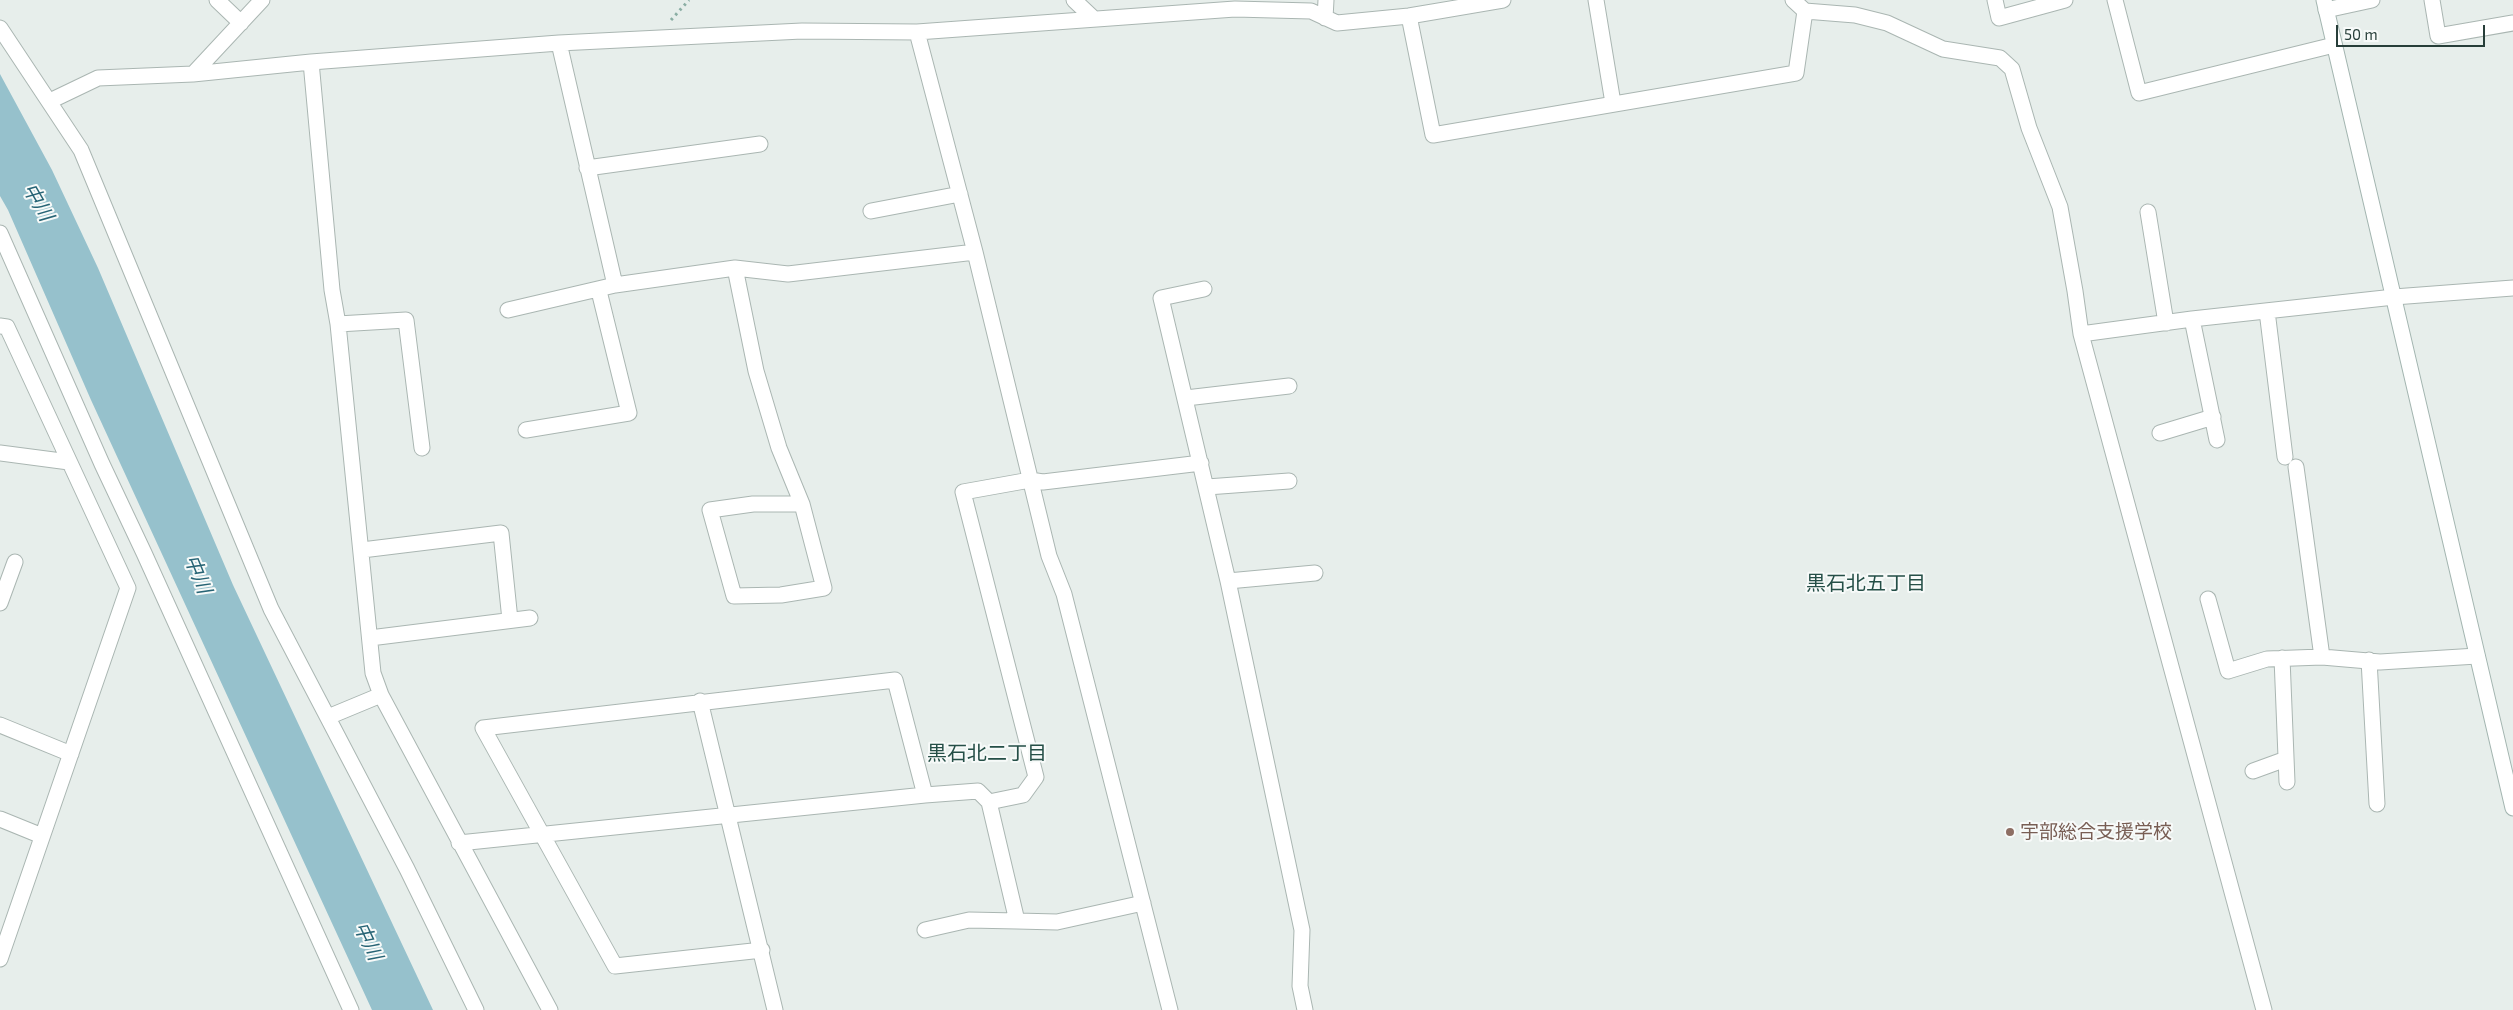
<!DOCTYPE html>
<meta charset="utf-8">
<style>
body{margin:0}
#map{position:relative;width:2513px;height:1010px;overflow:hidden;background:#e7eeeb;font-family:"Exo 2",sans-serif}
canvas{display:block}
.scale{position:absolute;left:2336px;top:25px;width:149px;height:22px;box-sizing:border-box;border:2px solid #273e39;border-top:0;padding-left:6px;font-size:15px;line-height:18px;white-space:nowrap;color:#273e39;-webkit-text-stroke:4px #f7faf9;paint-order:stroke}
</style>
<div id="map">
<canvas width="2513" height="1010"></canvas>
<div class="scale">50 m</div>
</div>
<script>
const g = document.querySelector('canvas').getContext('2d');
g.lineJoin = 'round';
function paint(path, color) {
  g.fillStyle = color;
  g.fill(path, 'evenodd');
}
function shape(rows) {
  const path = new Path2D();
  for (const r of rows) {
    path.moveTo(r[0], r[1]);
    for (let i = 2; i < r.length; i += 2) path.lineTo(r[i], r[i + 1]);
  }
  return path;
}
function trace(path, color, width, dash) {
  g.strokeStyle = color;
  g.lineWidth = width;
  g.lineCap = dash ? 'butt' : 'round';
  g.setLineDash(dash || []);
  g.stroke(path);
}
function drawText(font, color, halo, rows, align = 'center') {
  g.font = font + ' "Exo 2","Noto Sans JP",sans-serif';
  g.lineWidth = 4;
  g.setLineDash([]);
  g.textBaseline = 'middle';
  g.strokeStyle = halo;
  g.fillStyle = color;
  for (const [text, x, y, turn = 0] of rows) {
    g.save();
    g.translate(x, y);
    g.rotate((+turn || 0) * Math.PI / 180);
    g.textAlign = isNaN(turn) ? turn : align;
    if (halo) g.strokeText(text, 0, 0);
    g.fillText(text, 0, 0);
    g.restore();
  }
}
const water = shape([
 [0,74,52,170,98,268,233,585,433,1010,372,1010,91,400,8,210,0,196]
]);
const path = shape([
 [671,20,689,0]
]);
const street = shape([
 [217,0,241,23],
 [1074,0,1093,18],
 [1596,0,1613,103],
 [1793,0,1805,11,1855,15,1887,23,1943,49,2000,58,2012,69,2029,128,2060,207,2075,291,2081,334,2264,1010],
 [1995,0,1999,18,2065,0],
 [2115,0,2139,93,2334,45],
 [2432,0,2438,36,2513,23],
 [2326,10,2372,0],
 [1409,16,1433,135,1796,73,1805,11],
 [1325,18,1326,0],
 [0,28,81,150,271,609,407,869,476,1010],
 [917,32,975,252,1049,556,1064,594,1170,1010],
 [559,43,615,285],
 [311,62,332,290,338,324,373,673,381,695,550,1010],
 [193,74,262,0],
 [50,101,98,78,193,74,311,62,559,43,802,31,917,32,1235,9,1311,11,1337,23,1409,16,1503,0],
 [587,168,760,144],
 [871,211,960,194],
 [2148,212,2166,323],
 [0,233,102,464,144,553,351,1010],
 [735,268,756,371,779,448,802,504,824,588,781,595,734,596,710,510,753,504,802,504],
 [1204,289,1161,298,1228,581,1302,930,1300,986,1305,1010],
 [508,310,615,285,735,268,788,274,975,252],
 [2267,311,2285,457],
 [2192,319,2217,440],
 [338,324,406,320,422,448],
 [0,326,7,327,128,588,0,959],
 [2081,334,2192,319,2394,297,2513,288],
 [1186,398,1289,386],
 [526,430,629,413,599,291],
 [2160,433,2213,417],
 [0,453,69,462],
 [2296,467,2322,657],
 [1207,487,1289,481],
 [362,550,501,533,510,620],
 [1228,581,1315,573],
 [2208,599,2228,671,2267,659,2322,657,2380,662,2477,656],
 [0,603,15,562],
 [370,638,530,618],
 [2282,658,2287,782],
 [2369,660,2377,804],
 [700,701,775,1010],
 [328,717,381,695],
 [0,725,71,754],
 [2253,771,2286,759],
 [0,819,42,836],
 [459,843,925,795,978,791,989,802],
 [1017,921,1057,922,1143,903],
 [925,930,969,920,1017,921,989,802,1023,795,1036,777,963,492,1030,480,1043,482,1201,463],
 [762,950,615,966,483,728,895,680,925,795]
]);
const secondary = shape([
 [2324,0,2513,808]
]);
const markers = [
 [2010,832,5,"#8d6e63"]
];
const educationNames = [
 ["宇部総合支援学校",2020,832]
];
const waterNames = [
 ["中川",38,202,60],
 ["中川",198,574,68],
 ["中川",368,941,65]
];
const neighbourhoodNames = [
 ["黒石北五丁目",1866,583],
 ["黒石北二丁目",987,753]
];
paint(water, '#96c1cc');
trace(street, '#aab6b2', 17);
trace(secondary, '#a3b5b0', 17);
trace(path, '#8baea4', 3, [2.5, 4]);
trace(street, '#fff', 15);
trace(secondary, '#fff', 15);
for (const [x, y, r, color] of markers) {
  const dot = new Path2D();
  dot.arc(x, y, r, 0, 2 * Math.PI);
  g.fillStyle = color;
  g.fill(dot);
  trace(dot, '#f7faf9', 2);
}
drawText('19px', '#785e54', '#f7faf9', educationNames, 'left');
drawText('italic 20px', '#276475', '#f7faf9', waterNames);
drawText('20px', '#254f47', '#f7faf9', neighbourhoodNames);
</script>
